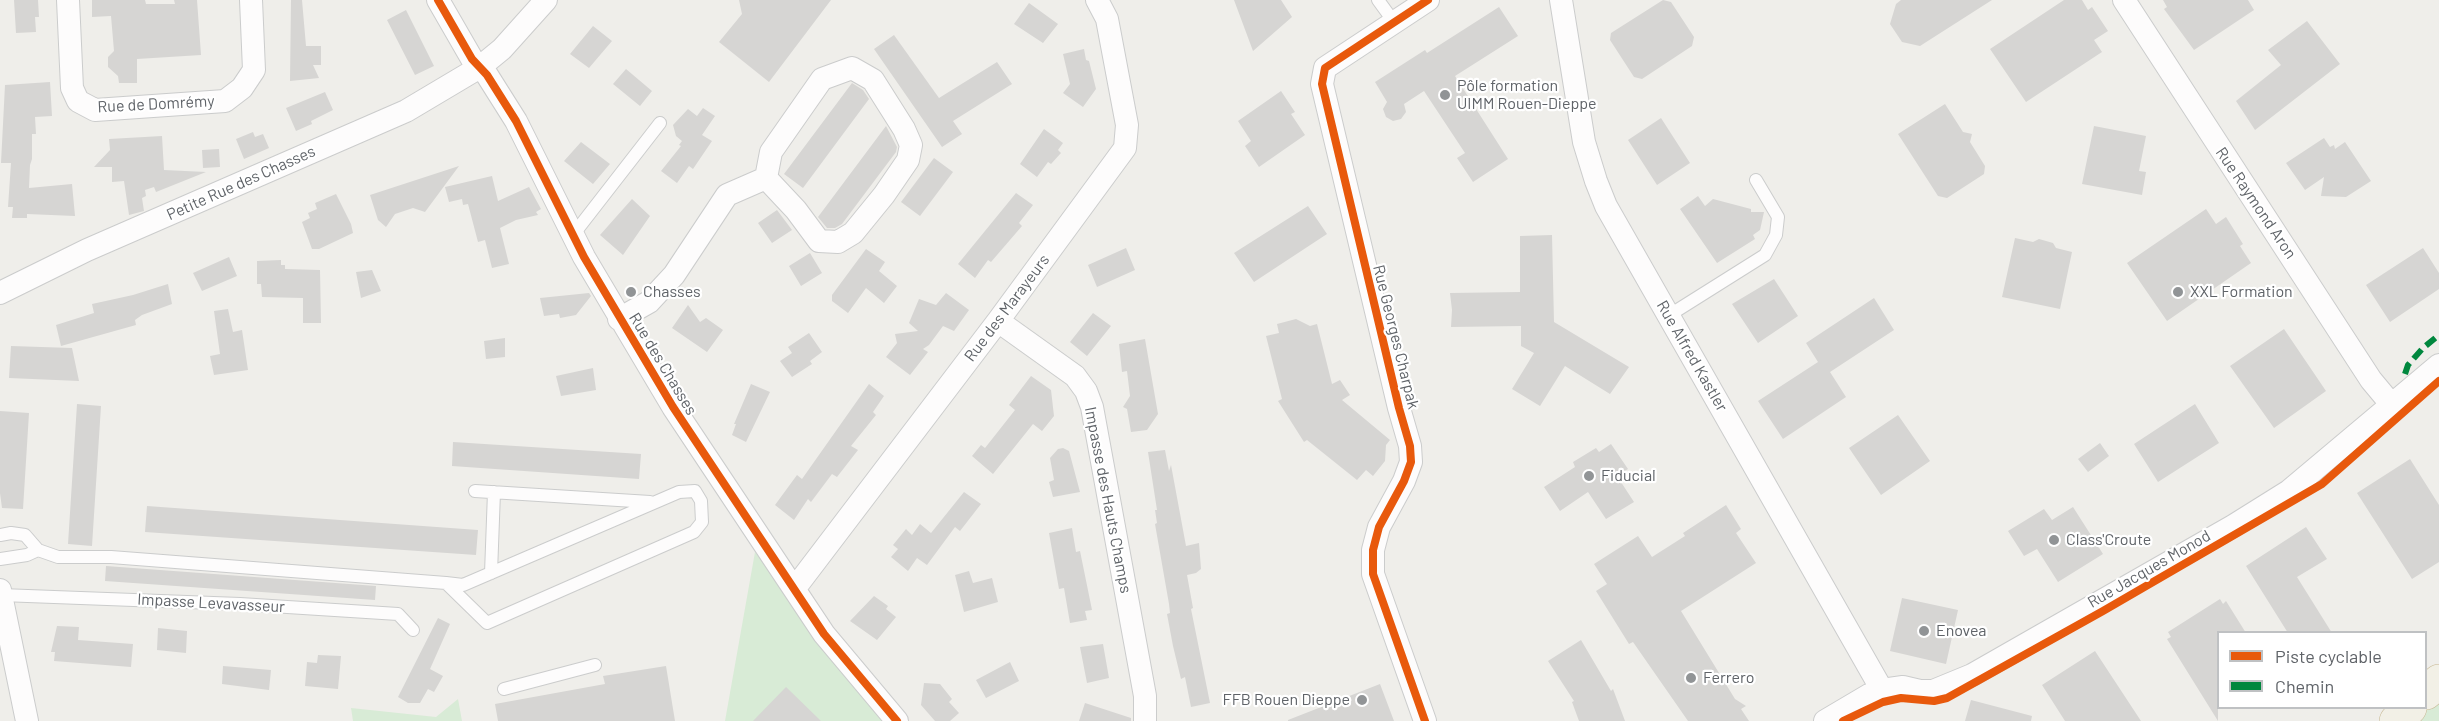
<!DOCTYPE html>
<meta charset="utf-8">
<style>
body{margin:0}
#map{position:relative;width:2439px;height:721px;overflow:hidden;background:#efeeea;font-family:Barlow,sans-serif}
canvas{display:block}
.legend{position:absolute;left:2217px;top:631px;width:210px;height:78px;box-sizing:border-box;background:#fff;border:2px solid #bfc1c3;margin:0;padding:8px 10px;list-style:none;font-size:18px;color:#5f6368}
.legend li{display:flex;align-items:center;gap:12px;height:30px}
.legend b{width:30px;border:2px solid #bfc1c3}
</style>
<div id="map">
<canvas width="2439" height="721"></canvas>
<ul class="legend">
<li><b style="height:8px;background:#e8590c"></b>Piste cyclable</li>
<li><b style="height:8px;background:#00873e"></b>Chemin</li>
</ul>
</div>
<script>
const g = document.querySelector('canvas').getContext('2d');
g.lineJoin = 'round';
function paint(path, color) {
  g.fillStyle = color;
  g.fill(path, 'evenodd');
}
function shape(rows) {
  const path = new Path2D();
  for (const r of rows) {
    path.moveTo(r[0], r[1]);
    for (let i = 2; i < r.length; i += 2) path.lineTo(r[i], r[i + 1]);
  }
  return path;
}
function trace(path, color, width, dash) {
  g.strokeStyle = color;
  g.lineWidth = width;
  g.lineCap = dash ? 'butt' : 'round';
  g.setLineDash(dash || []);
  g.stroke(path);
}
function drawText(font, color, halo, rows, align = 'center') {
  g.font = font + ' Barlow,sans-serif';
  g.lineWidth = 4.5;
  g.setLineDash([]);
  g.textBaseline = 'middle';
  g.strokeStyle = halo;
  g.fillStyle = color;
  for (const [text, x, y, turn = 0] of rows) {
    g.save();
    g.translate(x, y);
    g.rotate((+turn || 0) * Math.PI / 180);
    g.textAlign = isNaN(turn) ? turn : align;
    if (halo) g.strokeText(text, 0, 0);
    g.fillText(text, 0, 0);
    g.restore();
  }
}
const green = shape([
 [755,552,886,721,725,721],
 [2439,695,2439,721,2412,721],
 [458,699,462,721,353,721,351,708,436,717]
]);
const building = shape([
 [14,0,38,0,39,17,35,17,36,32,16,33],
 [92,0,145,0,146,4,175,4,174,0,197,0,201,55,137,59,137,83,119,83,118,76,108,67,108,57,114,51,111,16,92,17],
 [291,0,302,0,306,46,321,46,321,65,313,65,319,78,290,81],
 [739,0,831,0,769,82,719,42,742,14],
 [1234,0,1281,0,1292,17,1253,51],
 [1663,0,1671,2,1694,37,1692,46,1642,79,1634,77,1610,40,1611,33],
 [1901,0,1992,0,1920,46,1902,42,1890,24,1896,4],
 [2064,0,2082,0,2088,10,2092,7,2108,31,2094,40,2102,52,2026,102,1990,49],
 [2163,0,2248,0,2254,10,2194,50,2164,9,2167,7],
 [1029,3,1058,24,1043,43,1014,24],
 [1499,7,1518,36,1455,76,1508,159,1473,182,1457,158,1465,153,1424,91,1404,104,1406,112,1401,119,1393,121,1386,117,1383,109,1387,102,1375,82,1425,50,1427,53],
 [406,10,434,66,415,75,387,20],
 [2307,21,2340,64,2255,130,2236,101,2281,65,2268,50],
 [593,26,612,41,589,68,570,54],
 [894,35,939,98,997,62,1012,84,953,121,962,134,942,147,874,49],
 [1084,49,1086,60,1089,61,1096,89,1083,107,1063,93,1070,84,1063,54],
 [626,69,652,91,640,106,613,84],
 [50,82,52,116,35,117,36,134,32,134,32,159,30,165,29,188,72,184,75,216,27,214,27,218,12,218,13,207,8,207,11,163,1,163,5,85],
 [852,83,863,90,869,99,803,188,784,174],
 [1281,91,1295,112,1291,114,1305,135,1259,167,1245,146,1251,141,1238,121],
 [325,92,333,110,311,121,312,124,296,131,286,108],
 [1945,104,1963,132,1972,134,1970,142,1985,166,1984,174,1947,198,1938,196,1898,134],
 [703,108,715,116,702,135,712,141,693,169,689,166,677,183,661,171,681,146,679,145,682,141,676,136,673,125,688,109,697,116],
 [1661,118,1690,163,1657,185,1628,140],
 [886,126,897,147,896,152,842,224,835,228,827,228,818,217],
 [2094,126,2146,136,2139,171,2146,172,2142,195,2082,184],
 [1044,129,1063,143,1058,150,1061,153,1051,164,1048,162,1037,177,1020,164],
 [253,132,255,137,263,134,269,148,244,159,236,139],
 [162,136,164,170,206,172,156,192,154,187,145,190,146,196,142,198,144,211,129,215,124,181,112,182,112,167,94,167,110,150,109,139],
 [2324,138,2330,147,2334,145,2335,149,2345,142,2371,181,2346,197,2321,196,2324,177,2305,190,2286,163],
 [581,142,610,164,593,184,564,161],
 [219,149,220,167,203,168,202,150],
 [934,158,953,172,920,216,901,202],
 [459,166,425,212,413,208,395,214,386,227,378,220,370,195],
 [492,176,498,201,529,187,541,209,536,212,538,215,516,220,500,228,509,264,492,268,485,240,478,242,468,204,463,205,462,199,449,202,445,187],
 [1016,193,1033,205,1019,223,1022,226,991,262,988,260,975,278,958,264],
 [336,194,351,224,353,233,319,249,312,249,302,222,310,218,308,213,317,209,315,203],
 [1698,196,1705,206,1713,199,1751,209,1751,212,1764,212,1760,230,1753,235,1755,239,1717,263,1680,209],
 [632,199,650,216,623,255,600,235],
 [1308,206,1327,234,1254,282,1234,253],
 [2206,209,2216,224,2226,217,2243,244,2240,246,2251,263,2167,321,2127,263],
 [777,210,792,230,772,243,758,223],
 [1552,235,1554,322,1629,367,1610,394,1565,366,1540,406,1512,389,1534,353,1521,346,1521,326,1451,327,1452,310,1450,293,1520,292,1520,236],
 [2015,238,2033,242,2039,239,2053,243,2056,248,2072,252,2060,309,2002,297],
 [1126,248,1135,270,1097,287,1088,265],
 [2423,248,2439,273,2439,289,2390,322,2366,285],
 [866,249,885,262,879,271,897,286,884,303,866,288,848,313,832,301,832,295],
 [810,253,822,273,801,286,789,266],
 [229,257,237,276,202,291,193,273],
 [281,260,281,265,285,265,285,269,320,270,321,323,303,323,303,298,262,297,261,284,257,284,257,261],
 [372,270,381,291,361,298,356,272],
 [1774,279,1798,316,1758,343,1732,304],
 [168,284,172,304,142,315,135,320,136,325,61,346,56,325,94,313,92,304,133,295],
 [589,293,591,296,576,315,560,318,559,314,544,316,540,298],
 [946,293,969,310,954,331,943,326,929,345,923,349,928,352,910,375,886,357,897,343,895,334,918,331,909,323,919,299,936,305],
 [1874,298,1894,330,1830,372,1846,397,1783,439,1758,401,1818,362,1806,343],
 [688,305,700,322,706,318,723,330,707,352,672,328],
 [228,309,233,332,242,330,248,370,214,375,210,356,220,354,214,311],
 [1093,313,1111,326,1087,356,1070,342],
 [1296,319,1310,326,1317,324,1332,384,1340,380,1350,395,1342,400,1390,440,1386,445,1385,461,1373,476,1366,470,1357,480,1307,440,1304,442,1278,401,1282,399,1266,336,1279,333,1277,324],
 [2284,329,2326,391,2274,428,2230,366],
 [809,333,822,352,810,361,812,364,792,377,780,361,792,353,788,347],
 [505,338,505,357,486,359,484,341],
 [1145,339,1158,414,1147,430,1131,432,1127,409,1123,407,1130,396,1127,371,1122,372,1119,344],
 [11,346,72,348,79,381,9,378],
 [593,368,596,390,561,396,556,376],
 [1031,376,1051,390,1054,416,1042,431,1033,424,993,474,972,456,981,445,985,448,1015,410,1009,405],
 [751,384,770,392,746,442,732,435,736,424,734,424],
 [869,384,884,396,873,412,876,415,851,446,858,450,837,477,832,474,811,502,808,499,794,520,775,505,797,475,802,479],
 [77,404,101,406,92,546,68,544],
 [2195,404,2219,443,2158,482,2134,444],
 [0,411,29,413,23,509,2,508,0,493],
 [1898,415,1930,461,1881,495,1849,448],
 [453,442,641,454,639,479,452,466],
 [2100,443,2109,456,2088,472,2078,459],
 [1611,444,1628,469,1617,476,1634,502,1606,519,1588,492,1560,511,1544,487,1575,467,1573,462,1596,448,1599,452],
 [1063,448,1069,451,1080,492,1053,497,1049,482,1054,480,1050,458,1058,449],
 [1165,450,1169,471,1171,465,1186,546,1199,543,1201,569,1196,573,1187,575,1193,608,1191,609,1210,703,1191,707,1185,677,1181,679,1173,646,1167,614,1170,613,1169,604,1155,524,1157,523,1155,510,1157,510,1148,452],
 [2410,459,2439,505,2439,562,2412,579,2357,493],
 [964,492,981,504,960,531,955,527,927,565,917,558,908,571,891,557,898,549,893,545,906,529,912,535,920,524,931,533],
 [1726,505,1741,529,1736,533,1756,563,1681,611,1735,699,1746,706,1741,709,1749,721,1688,721,1633,642,1629,644,1596,591,1607,584,1594,564,1638,536,1652,557,1685,536,1683,533],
 [147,506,478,530,476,555,145,532],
 [2073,507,2103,554,2058,582,2037,549,2024,556,2008,531,2044,509,2052,520],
 [2306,527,2327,559,2297,577,2332,633,2288,633,2246,566],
 [1072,528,1076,552,1080,551,1092,610,1085,611,1087,620,1070,623,1064,588,1059,589,1049,533],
 [106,566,376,586,375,600,105,581],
 [969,571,973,583,992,578,998,602,964,612,955,575],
 [874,596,888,606,886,609,896,617,877,640,850,621],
 [1902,598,1958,610,1946,664,1890,651],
 [2220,599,2223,604,2226,601,2246,633,2218,633,2218,721,2167,639,2171,637,2168,632],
 [438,618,450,624,430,669,443,676,434,692,428,689,420,703,408,703,398,697],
 [57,626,79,627,78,640,133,644,131,667,54,661,55,652,51,652],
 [158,628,187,631,186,653,157,650],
 [1581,640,1611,691,1613,689,1625,721,1579,721,1572,702,1574,701,1548,661],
 [1103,644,1109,678,1087,683,1080,647],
 [2095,651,2141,721,2065,721,2042,685],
 [318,655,341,656,338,689,305,686,307,662,317,663],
 [1010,662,1019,681,986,698,976,680],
 [223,666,271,670,269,690,222,684],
 [666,666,675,721,498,721,495,704,605,684,603,676],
 [924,683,940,684,952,699,949,702,959,713,950,721,935,721,921,705],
 [1380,684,1394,721,1288,721,1288,720],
 [786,687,821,721,753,721],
 [1971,700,2032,716,2031,721,1965,721],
 [1085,703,1131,718,1131,721,1079,721]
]);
const service = shape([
 [1378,0,1394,22],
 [573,235,660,123],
 [1668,316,1765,255,1776,235,1778,217,1756,180],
 [475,491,650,502],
 [0,535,11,533,25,535,38,550,58,557,111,557,446,583,463,585,679,492,695,491,701,501,702,522,694,532,487,623,446,583],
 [0,559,27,555,38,550],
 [491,573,494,492],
 [1,595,240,604,398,614,413,630],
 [504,689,595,665]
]);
const minor = shape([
 [68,0,72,88,78,101,95,110,225,101,242,88,254,70,251,0],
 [438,0,472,59,487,75,516,121,584,257,673,407,824,634,897,721],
 [1561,0,1584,142,1596,181,1606,206,1882,690],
 [2124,0,2371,380,2391,404],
 [0,293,87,250,406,111,480,67,502,49,546,0],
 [619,319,649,302,674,275,727,195,766,178,796,210,819,241,838,242,853,233,884,195,908,160,911,145,904,129,873,80,852,68,822,79,771,152,766,178],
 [998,321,1075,376,1086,391,1092,407,1145,696,1145,721],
 [795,588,998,321,1125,148,1127,125,1107,19,1097,0],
 [0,590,27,721],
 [1425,721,1373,574,1373,550,1379,527,1404,481,1411,462,1410,446,1399,408,1322,84,1325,68,1428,0],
 [1825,721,1869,695,1882,690,1903,687,1920,691,1933,691,1972,675,2233,526,2289,491,2439,365]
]);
const trunk = shape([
 [2426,693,2439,681],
 [2396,721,2410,708]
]);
const quiet = shape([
 [2405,374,2408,365,2423,348,2439,335]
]);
const cycleway = shape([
 [438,0,472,59,487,75,516,121,584,257,673,407,824,634,897,721],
 [1425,721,1373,574,1373,550,1379,527,1404,481,1411,462,1410,446,1399,408,1322,84,1325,68,1428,0],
 [1843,721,1883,702,1901,698,1934,701,1947,698,2103,611,2322,484,2439,381]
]);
const markers = [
 [1445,95,6,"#919496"],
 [631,292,6,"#919496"],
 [2178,292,6,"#919496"],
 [1589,476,6,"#919496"],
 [2054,540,6,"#919496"],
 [1924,631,6,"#919496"],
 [1691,678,6,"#919496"],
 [1362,700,6,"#919496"]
];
const poiNames = [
 ["Pôle formation",1457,86],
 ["UIMM Rouen-Dieppe",1457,104],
 ["Chasses",643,292],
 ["XXL Formation",2190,292],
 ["Fiducial",1601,476],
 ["Class'Croute",2066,540],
 ["Enovea",1936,631],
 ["Ferrero",1703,678],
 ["FFB Rouen Dieppe",1350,700,"right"]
];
const streetNames = [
 ["Rue de Domrémy",156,104,-3],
 ["Petite Rue des Chasses",241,183,-24],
 ["Rue Raymond Aron",2256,203,56],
 ["Rue des Marayeurs",1007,308,-53],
 ["Rue Georges Charpak",1396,337,76],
 ["Rue Alfred Kastler",1692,356,60],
 ["Rue des Chasses",663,364,59],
 ["Impasse des Hauts Champs",1108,500,79],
 ["Rue Jacques Monod",2149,569,-30],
 ["Impasse Levavasseur",211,603,3]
];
paint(green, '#d8ebd6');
paint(building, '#d6d5d3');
trace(service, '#cbcccc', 14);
trace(minor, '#cbcccc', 24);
trace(trunk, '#c8b996', 34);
trace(service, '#fdfcfc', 12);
trace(minor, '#fdfcfc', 22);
trace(trunk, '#f2f0e6', 33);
trace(quiet, '#00873e', 6, [12, 6]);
trace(cycleway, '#e8590c', 8);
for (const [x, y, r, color] of markers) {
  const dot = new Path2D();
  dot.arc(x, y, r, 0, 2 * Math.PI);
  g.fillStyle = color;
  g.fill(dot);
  trace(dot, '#fff', 2);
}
drawText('16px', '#5f6368', '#fff', poiNames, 'left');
drawText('16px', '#5f6368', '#fff', streetNames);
</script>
